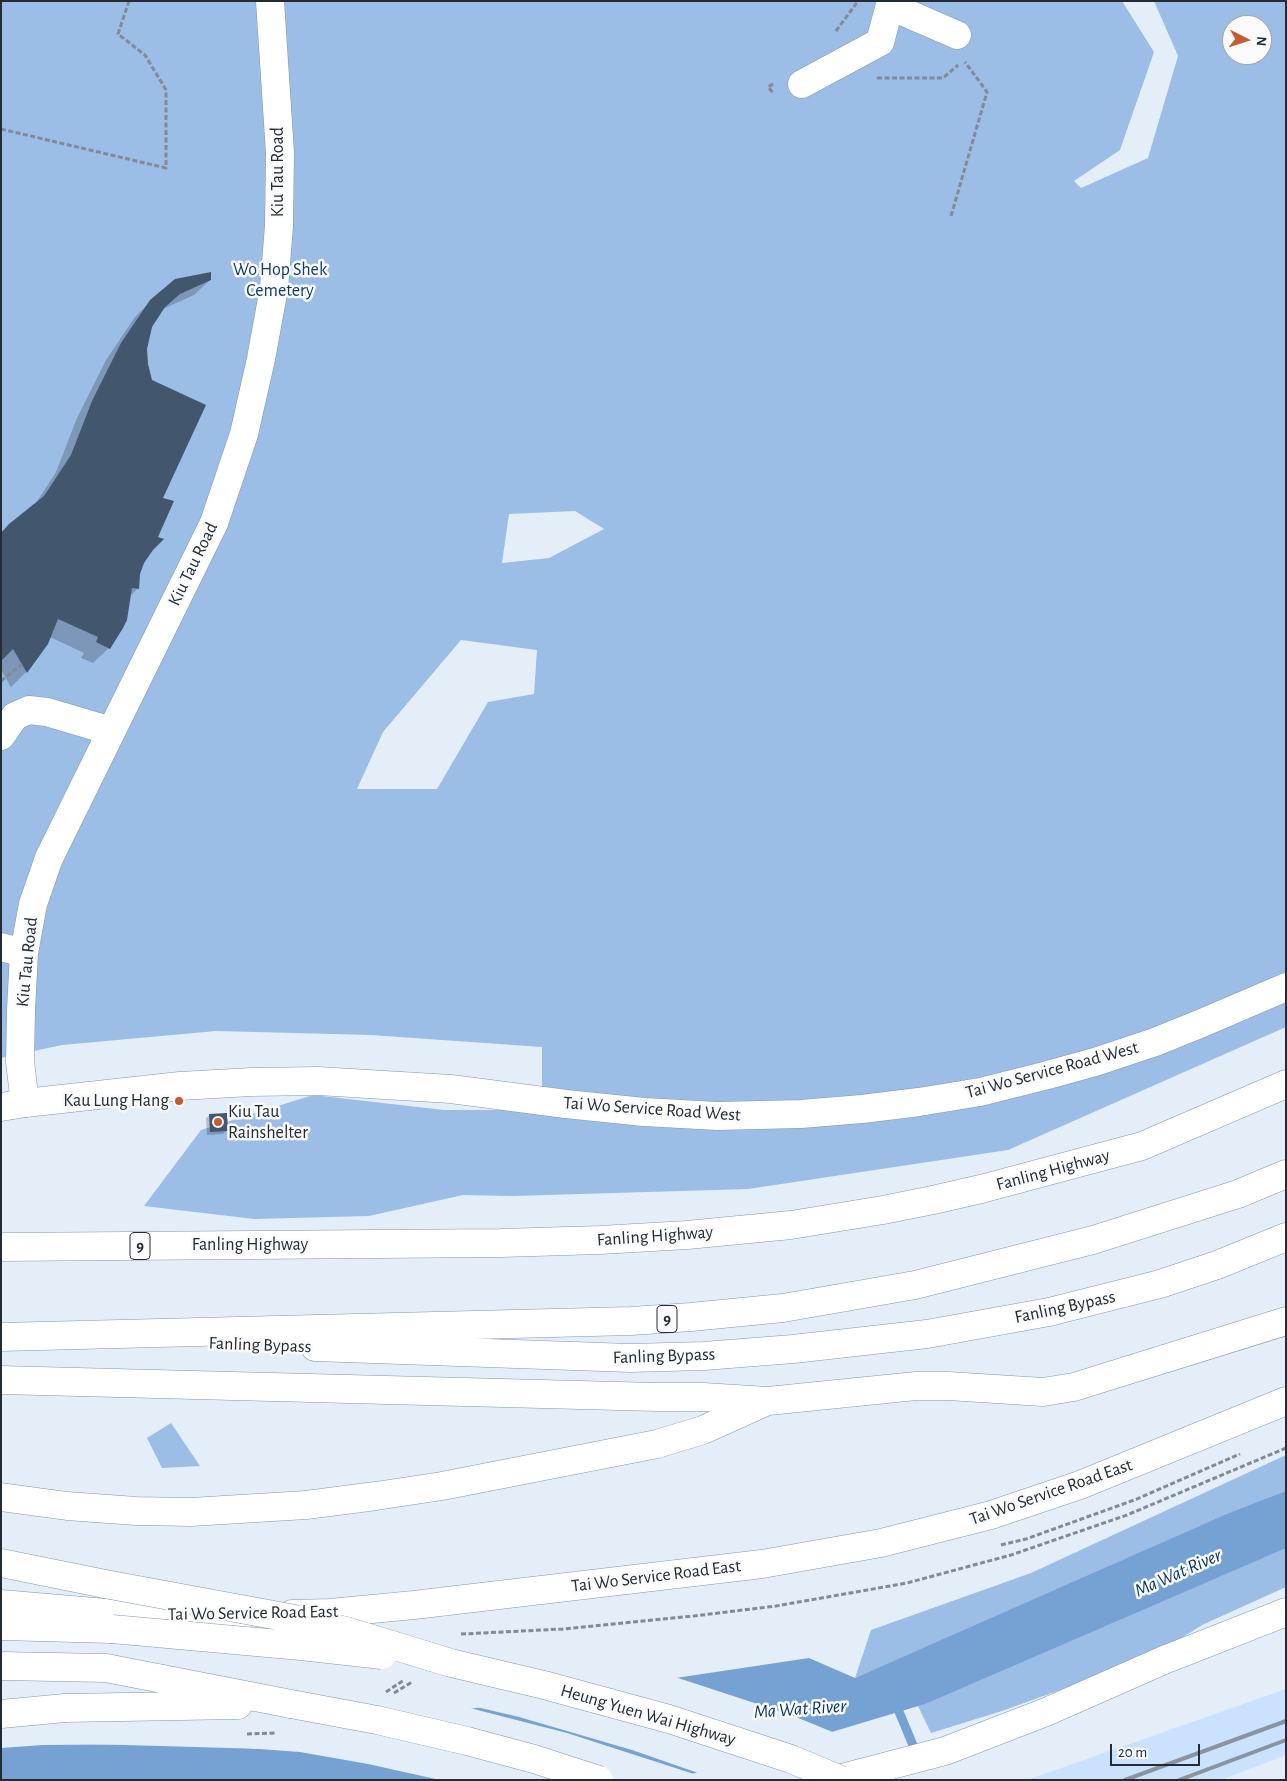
<!DOCTYPE html>
<style>
body{margin:0}
#map{position:relative;width:1287px;height:1781px;overflow:hidden;background:#e4eef9;font-family:"Alegreya Sans",sans-serif}
canvas{display:block}
.frame{position:absolute;inset:0;border:2px solid #222b36;pointer-events:none}
.north{position:absolute;left:1222px;top:15px;width:50px;height:50px;box-sizing:border-box;background:#fafafa;border:1px solid #a4a7ac;border-radius:50%;rotate:95deg;font-size:14px;font-weight:700;line-height:20px;text-align:center;color:#222b36}
.north::after{content:'';display:block;margin:auto;width:18px;height:22px;background:#c35c2e;clip-path:polygon(50% 0,100% 100%,50% 72%,0 100%)}
.scale{position:absolute;left:1110px;top:1744px;width:90px;height:22px;box-sizing:border-box;border:2px solid #222b36;border-top:0;padding-left:6px;font-size:15px;line-height:18px;white-space:nowrap;color:#222b36;-webkit-text-stroke:4px #fafafa;paint-order:stroke}
</style>
<div id="map">
<canvas width="1287" height="1781"></canvas>
<div class="frame"></div>
<div class="north">N</div>
<div class="scale">20 m</div>
</div>
<script>
const g = document.querySelector('canvas').getContext('2d');
g.lineJoin = 'round';
function paint(path, color) {
  g.fillStyle = color;
  g.fill(path, 'evenodd');
}
function shape(rows) {
  const path = new Path2D();
  for (const r of rows) {
    path.moveTo(r[0], r[1]);
    for (let i = 2; i < r.length; i += 2) path.lineTo(r[i], r[i + 1]);
  }
  return path;
}
function trace(path, color, width, dash) {
  g.strokeStyle = color;
  g.lineWidth = width;
  g.lineCap = dash ? 'butt' : 'round';
  g.setLineDash(dash || []);
  g.stroke(path);
}
function drawText(font, color, halo, rows, align = 'center') {
  g.font = font + ' "Alegreya Sans",sans-serif';
  g.lineWidth = 5;
  g.setLineDash([]);
  g.textBaseline = 'middle';
  g.strokeStyle = halo;
  g.fillStyle = color;
  for (const [text, x, y, turn = 0] of rows) {
    g.save();
    g.translate(x, y);
    g.rotate((+turn || 0) * Math.PI / 180);
    g.textAlign = isNaN(turn) ? turn : align;
    if (halo) g.strokeText(text, 0, 0);
    g.fillText(text, 0, 0);
    g.restore();
  }
}
const built = shape([
 [1286,1689,1286,1755,1221,1780,1027,1780]
]);
const green = shape([
 [1,1,1122,1,1154,52,1120,150,1074,181,1081,188,1148,158,1178,56,1154,1,1286,1,1286,1027,1008,1150,748,1189,513,1196,463,1195,369,1216,254,1219,144,1206,201,1130,313,1095,444,1110,542,1110,542,1047,371,1035,216,1031,62,1045,1,1058],
 [1232,25,1262,25,1262,55,1232,55],
 [575,511,604,529,549,558,502,563,509,514],
 [461,640,537,650,534,694,488,702,437,789,357,789,383,732],
 [171,1423,200,1466,162,1468,147,1438],
 [1286,1455,1286,1492,855,1678,871,1630,1031,1573],
 [1286,1538,1286,1587,1202,1625,1151,1657,1002,1711,931,1733,918,1706]
]);
const water = shape([
 [1286,1491,1286,1548,925,1704,672,1780,1,1780,1,1732,55,1743,264,1749,329,1730,809,1658,855,1678,1227,1514]
]);
const pier = shape([
 [672,1676,791,1715,835,1733,701,1774,632,1750,519,1717,472,1706],
 [466,1707,567,1733,697,1775,681,1780,440,1780,368,1764,300,1752,191,1744,264,1746,329,1728],
 [1,1730,55,1740,173,1744,43,1745,1,1748]
]);
const shadow = shape([
 [210,280,194,295,163,309,151,327,146,349,161,499,151,551,143,562,139,574,138,588,129,597,109,648,93,663,81,658,84,653,50,637,47,643,26,672,11,687,1,670,1,533,34,506,56,472,77,418,106,360,135,317,151,301],
 [210,1115,226,1131,223,1134,207,1135,206,1118]
]);
const stream = shape([
 [895,1702,915,1750]
]);
const building = shape([
 [211,272,211,280,180,294,165,307,152,327,147,349,148,364,152,380,206,405,163,498,174,501,158,537,164,539,153,550,144,563,140,574,139,589,132,588,127,620,123,628,110,649,96,642,98,637,58,619,48,644,27,673,13,649,1,661,1,533,9,524,44,496,71,455,92,401,121,343,150,300,175,279],
 [227,1113,228,1131,210,1132,209,1114]
]);
const path = shape([
 [836,31,858,1],
 [877,78,943,78,958,65],
 [773,84,768,87,774,94],
 [1,129,166,168,166,90,145,55,118,34,129,1],
 [951,216,987,92,965,62],
 [1,681,22,664],
 [1001,1545,1026,1539,1137,1499,1240,1454],
 [461,1634,563,1629,694,1616,776,1606,907,1583,1011,1555,1127,1515,1286,1448],
 [386,1692,404,1680],
 [394,1693,412,1682],
 [247,1734,276,1733]
]);
const minor = shape([
 [890,6,957,35],
 [802,84,880,42,891,1],
 [1,736,15,716,29,710,47,712,111,731],
 [1,947,24,953],
 [25,1103,20,1062,21,1010,24,953,33,904,49,858,214,523,244,434,261,359,274,288,279,226,280,153,270,1],
 [1,1604,129,1615,242,1616],
 [292,1614,330,1613,414,1605,762,1564,881,1543,991,1515,1080,1485,1286,1401],
 [834,1780,945,1751,1046,1712,1164,1660,1286,1612]
]);
const major = shape([
 [1,1107,25,1103,180,1086,251,1082,318,1081,451,1089,566,1104,644,1112,717,1116,801,1114,862,1109,919,1102,980,1092,1044,1076,1095,1062,1155,1042,1202,1023,1286,987]
]);
const highway = shape([
 [1,1247,501,1243,600,1240,687,1235,791,1225,883,1210,933,1200,981,1189,1142,1146,1286,1084],
 [1,1337,631,1321,691,1317,783,1308,915,1285,1093,1240,1238,1194,1286,1174],
 [315,1347,630,1358,704,1356,793,1349,927,1334,1049,1312,1160,1284,1217,1265,1286,1237],
 [1,1380,657,1397,703,1397,768,1401,916,1386,948,1386,1043,1392,1074,1387,1286,1321],
 [1,1497,67,1506,136,1511,191,1512,306,1505,376,1496,442,1486,657,1444,703,1430,763,1403],
 [1,1563,105,1584],
 [1,1626,112,1629],
 [1,1666,106,1668,291,1704],
 [65,1708,238,1705]
]);
const rail = shape([
 [1125,1780,1286,1721],
 [1179,1780,1286,1740]
]);
const highwayBridge = shape([
 [105,1584,295,1619,346,1631,451,1663,544,1685,669,1719,791,1759,841,1780],
 [112,1629,301,1646,382,1655],
 [291,1704,377,1720,467,1741,534,1759,599,1780],
 [1,1714,65,1708]
]);
const markers = [
 [179,1101,5,"#c35c2e"],
 [218,1122,5,"#c35c2e"]
];
const shields = [
 [140,1246,20],
 [667,1319,20]
];
const shieldNames = [
 ["9",140,1246],
 ["9",667,1319]
];
const streetNames = [
 ["Kiu Tau Road",278,172,-90],
 ["Kiu Tau Road",193,564,-64],
 ["Kiu Tau Road",27,962,-84],
 ["Tai Wo Service Road West",1052,1070,-15],
 ["Tai Wo Service Road West",652,1109,4],
 ["Fanling Highway",1053,1170,-15],
 ["Fanling Highway",655,1236,-4],
 ["Fanling Highway",250,1245],
 ["Fanling Bypass",1065,1307,-12],
 ["Fanling Bypass",260,1345,2],
 ["Fanling Bypass",664,1356,-2],
 ["Tai Wo Service Road East",1051,1492,-19],
 ["Tai Wo Service Road East",656,1576,-7],
 ["Tai Wo Service Road East",253,1613,-1],
 ["Heung Yuen Wai Highway",648,1715,16]
];
const parkNames = [
 ["Wo Hop Shek",280,270],
 ["Cemetery",280,291]
];
const poiNames = [
 ["Kau Lung Hang",169,1101],
 ["Kiu Tau",228,1112,"left"],
 ["Rainshelter",228,1133,"left"]
];
const waterNames = [
 ["Ma Wat River",1178,1573,-24],
 ["Ma Wat River",800,1709,-4]
];
paint(built, '#cbe2fe');
paint(green, '#9bbde6');
paint(water, '#76a1d3');
paint(pier, '#e4eef9');
paint(shadow, '#0003');
trace(stream, '#76a1d3', 9);
paint(building, '#42566e');
trace(minor, '#8097b2', 29);
trace(major, '#8097b2', 29);
trace(highway, '#8097b2', 29);
trace(path, '#818a95', 3, [5, 2.5]);
trace(minor, '#fff', 28);
trace(major, '#fff', 28);
trace(highway, '#fff', 28);
trace(rail, '#8a939e', 4);
trace(highwayBridge, '#8097b2', 29, []);
trace(highwayBridge, '#fff', 28);
for (const [x, y, r, color] of markers) {
  const dot = new Path2D();
  dot.arc(x, y, r, 0, 2 * Math.PI);
  g.fillStyle = color;
  g.fill(dot);
  trace(dot, '#fafafa', 2);
}
for (const [x, y, w] of shields) {
  const box = new Path2D();
  box.roundRect(x - w / 2, y - 13.5, w, 27, 4);
  g.fillStyle = '#fafafa';
  g.fill(box);
  trace(box, '#222b36', 1);
}
drawText('bold 16px', '#222b36', null, shieldNames);
drawText('18px', '#222b36', '#fafafa', streetNames);
drawText('18px', '#0f3c6b', '#fafafa', parkNames);
drawText('18px', '#222b36', '#fafafa', poiNames, 'right');
drawText('italic 19px', '#00305e', '#fafafa', waterNames);
</script>
